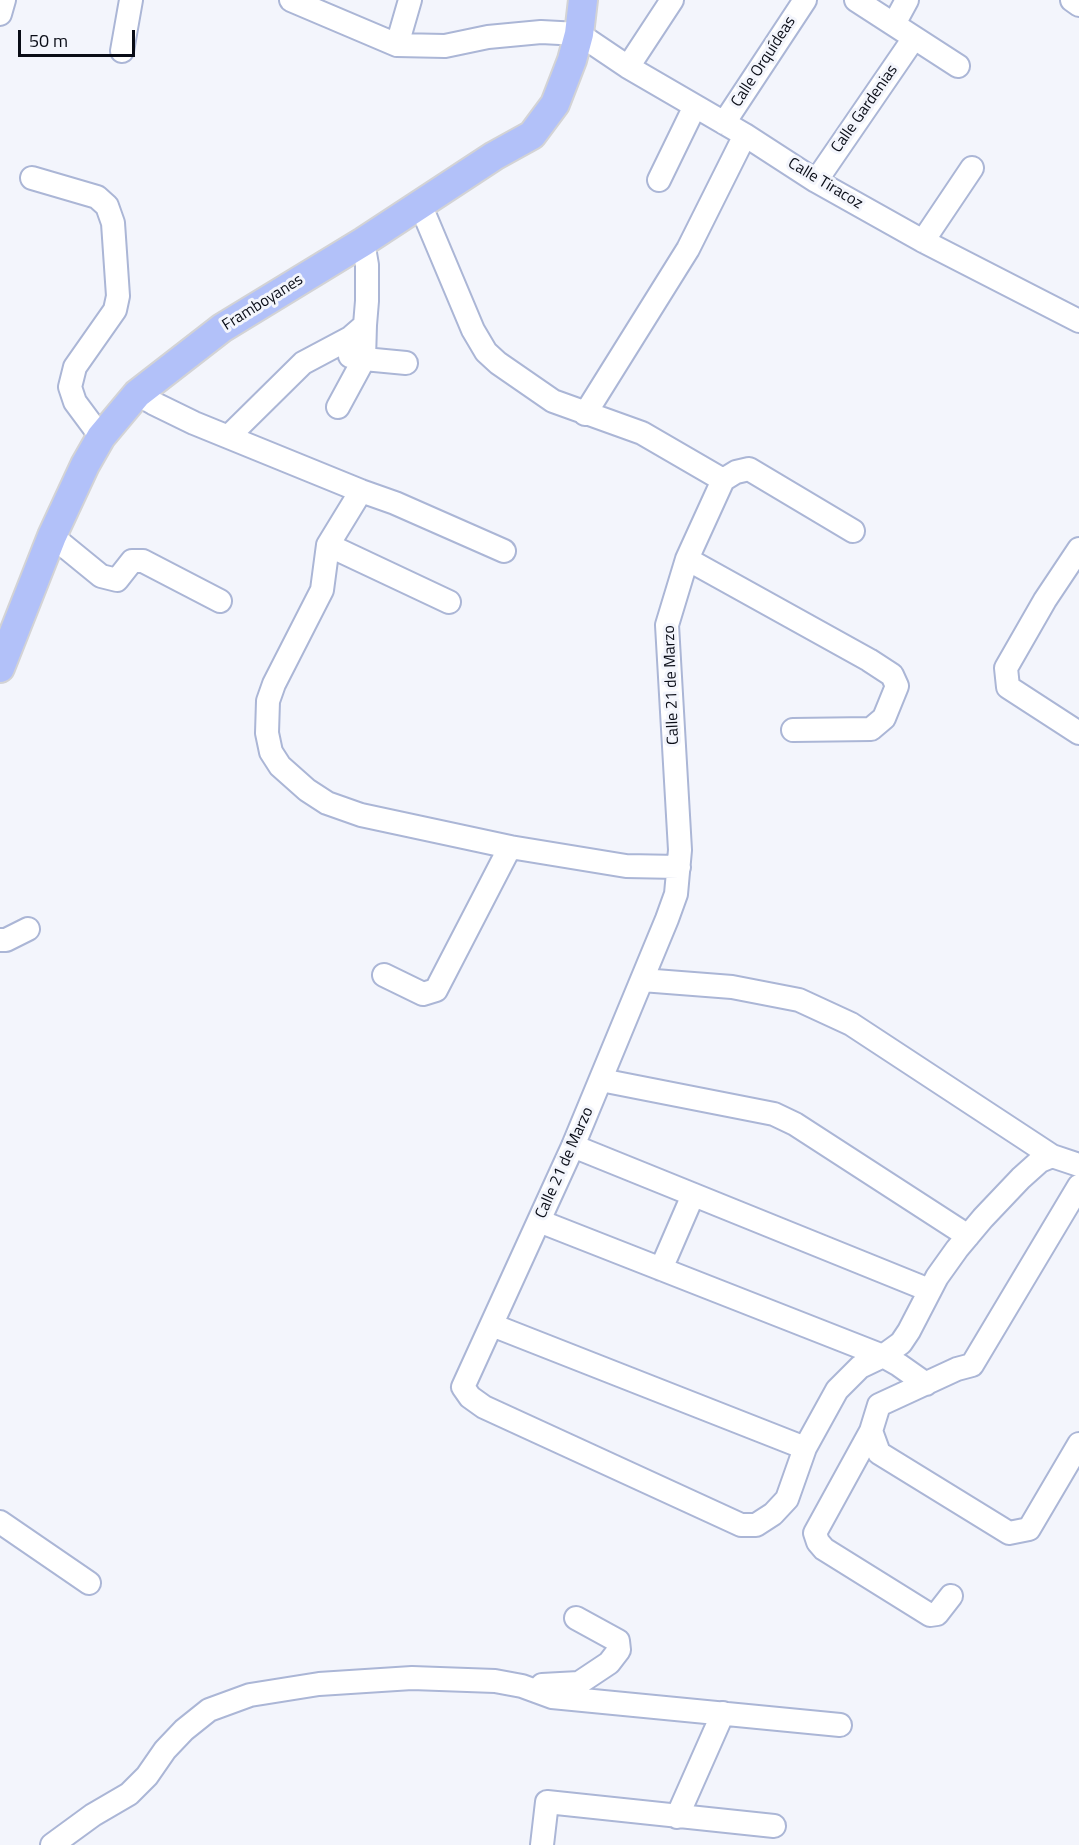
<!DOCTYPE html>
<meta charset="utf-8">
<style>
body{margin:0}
#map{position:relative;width:1079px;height:1845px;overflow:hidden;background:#f3f5fc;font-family:"Titillium Web",sans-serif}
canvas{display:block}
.scale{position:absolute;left:18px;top:30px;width:117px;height:27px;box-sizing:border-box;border:3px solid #090c16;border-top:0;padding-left:8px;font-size:18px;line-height:21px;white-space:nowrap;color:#090c16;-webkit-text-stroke:4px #f3f5fc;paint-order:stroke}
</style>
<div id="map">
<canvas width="1079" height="1845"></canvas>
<div class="scale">50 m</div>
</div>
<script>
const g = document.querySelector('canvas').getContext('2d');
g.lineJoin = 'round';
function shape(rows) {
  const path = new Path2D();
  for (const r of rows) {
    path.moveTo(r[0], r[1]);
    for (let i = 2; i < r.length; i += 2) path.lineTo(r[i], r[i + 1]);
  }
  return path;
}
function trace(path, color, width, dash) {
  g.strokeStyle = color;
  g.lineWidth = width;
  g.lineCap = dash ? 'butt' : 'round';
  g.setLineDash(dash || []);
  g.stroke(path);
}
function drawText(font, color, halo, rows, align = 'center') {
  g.font = font + ' "Titillium Web",sans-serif';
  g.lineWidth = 6;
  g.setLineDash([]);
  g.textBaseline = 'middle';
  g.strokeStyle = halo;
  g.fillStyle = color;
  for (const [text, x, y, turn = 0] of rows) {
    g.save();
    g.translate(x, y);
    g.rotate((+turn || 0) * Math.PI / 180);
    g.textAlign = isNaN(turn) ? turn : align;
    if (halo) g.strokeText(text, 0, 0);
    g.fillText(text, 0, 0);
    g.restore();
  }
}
const minor = shape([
 [291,0,397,45,445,46,488,37,541,32,579,34,628,67,745,135,816,181,923,241,1079,321],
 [856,0,958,66],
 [1072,0,1079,5],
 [0,14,4,0],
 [894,24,907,0],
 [397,45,410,0],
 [122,51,131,0],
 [628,67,672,0],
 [724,123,805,0],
 [32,178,97,197,107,206,113,223,118,296,115,310,75,367,70,387,75,402,101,437],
 [659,180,695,106],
 [816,181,914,38],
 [420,204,473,330,486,352,498,363,553,401,642,433,723,480],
 [923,241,972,168],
 [350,356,364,359,406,363],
 [137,394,153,403,194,423,361,491,395,503,504,551],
 [338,407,364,359,365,325],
 [585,414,688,249,745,135],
 [229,436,303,363,350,338,365,325,367,301,367,265,363,242],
 [723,480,687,559,667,625,680,850,676,894,667,919,573,1146,463,1387,470,1397,484,1407,741,1525,756,1525,773,1514,787,1499,805,1448,837,1390,860,1367,883,1356,901,1343,909,1331,937,1277,957,1249,983,1218,1021,1178,1040,1161,1052,1156,1079,1165],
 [723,480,736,472,749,469,853,531],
 [361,491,328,545,322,590,274,684,268,701,267,733,271,752,280,766,307,790,327,803,361,815,510,847,626,866,679,867],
 [52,536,101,576,117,580,132,561,143,561,220,601],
 [328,545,449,602],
 [1079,549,1045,600,1006,668,1008,687,1079,733],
 [687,559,869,660,892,675,897,686,884,718,871,729,793,730],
 [0,940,6,940,28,929],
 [384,975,423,994,436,990,510,847],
 [642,980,732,987,799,1000,851,1024,1052,1156],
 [601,1080,774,1114,795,1124,968,1236],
 [573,1146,929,1290],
 [1079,1186,972,1365,957,1369,879,1405,871,1431,879,1453,1009,1533,1029,1529,1079,1444],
 [539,1221,883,1356,899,1365,926,1384],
 [661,1269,693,1195],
 [492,1325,805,1448],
 [871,1431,815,1533,818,1542,824,1549,930,1615,937,1614,951,1596],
 [0,1522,89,1583],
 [542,1685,579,1683,609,1663,619,1650,618,1641,576,1618],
 [677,1817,723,1713],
 [52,1845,93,1815,129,1794,147,1776,165,1750,184,1730,209,1710,250,1695,319,1684,412,1678,495,1681,522,1686,552,1697,840,1725],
 [542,1845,547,1802,774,1826]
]);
const major = shape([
 [0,668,52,536,85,465,101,437,137,394,222,328,363,242,494,156,532,135,555,104,572,60,579,34,583,0]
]);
const streetNames = [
 ["Calle Orquídeas",764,62,-57],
 ["Calle Gardenias",865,109,-55],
 ["Calle Tiracoz",825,184,31],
 ["Framboyanes",263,303,-32],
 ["Calle 21 de Marzo",672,685,-92],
 ["Calle 21 de Marzo",565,1163,-66]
];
trace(minor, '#abb6d6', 26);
trace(major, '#d3d3d5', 32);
trace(minor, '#fff', 22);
trace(major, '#b2c1f9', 28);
drawText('16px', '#090c16', '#f3f5fc', streetNames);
</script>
